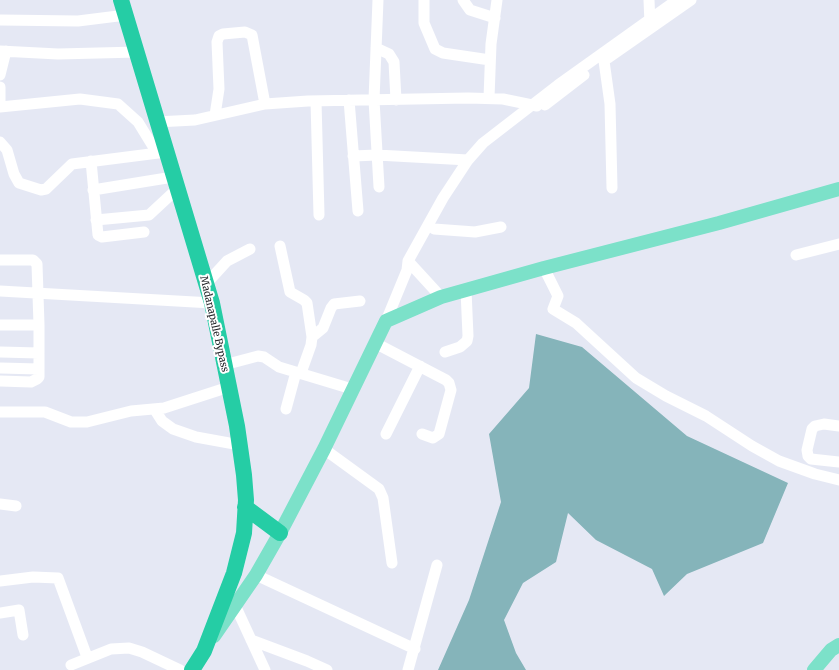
<!DOCTYPE html>
<style>
body{margin:0}
canvas{display:block;background:#e5e8f4}
</style>
<canvas width="839" height="670"></canvas>
<script>
const g = document.querySelector('canvas').getContext('2d');
g.lineJoin = 'round';
function paint(path, color) {
  g.fillStyle = color;
  g.fill(path, 'evenodd');
}
function shape(rows) {
  const path = new Path2D();
  for (const r of rows) {
    path.moveTo(r[0], r[1]);
    for (let i = 2; i < r.length; i += 2) path.lineTo(r[i], r[i + 1]);
  }
  return path;
}
function trace(path, color, width, dash) {
  g.strokeStyle = color;
  g.lineWidth = width;
  g.lineCap = dash ? 'butt' : 'round';
  g.setLineDash(dash || []);
  g.stroke(path);
}
function drawText(font, color, halo, rows, align = 'center') {
  g.font = font + ' Merriweather,serif';
  g.lineWidth = 4;
  g.setLineDash([]);
  g.textBaseline = 'middle';
  g.strokeStyle = halo;
  g.fillStyle = color;
  for (const [text, x, y, turn = 0] of rows) {
    g.save();
    g.translate(x, y);
    g.rotate((+turn || 0) * Math.PI / 180);
    g.textAlign = isNaN(turn) ? turn : align;
    if (halo) g.strokeText(text, 0, 0);
    g.fillText(text, 0, 0);
    g.restore();
  }
}
const water = shape([
 [536,334,582,347,687,436,788,483,763,543,687,574,664,596,652,569,596,540,568,513,556,562,523,583,504,620,516,653,526,670,438,670,469,600,501,502,489,434,529,388]
]);
const minor = shape([
 [378,0,374,100,379,187],
 [424,0,424,23,435,49,443,53,490,60],
 [463,0,470,10,495,18],
 [649,0,650,24],
 [0,20,78,21,126,15],
 [376,48,389,54,394,62,396,100],
 [0,51,58,54,138,52],
 [608,58,691,0],
 [604,61,610,104,612,188],
 [0,75,6,51],
 [0,87,0,104],
 [489,98,491,44,497,0],
 [349,100,358,211],
 [316,101,319,215],
 [545,105,584,75],
 [0,107,80,99,118,104,138,122,157,153],
 [215,115,219,89,217,42,219,36,223,34,245,32,252,35,265,104],
 [156,122,195,120,265,104,308,101,468,98,503,99,537,106],
 [0,142,7,150,14,174,19,183,41,190,46,189,72,164,166,152],
 [353,156,377,155,468,160],
 [91,161,98,235,102,237,144,232],
 [93,190,173,177],
 [96,220,149,215,177,189],
 [434,229,475,232,501,227],
 [280,246,290,292,304,300,307,303,312,337,311,345,301,373],
 [796,255,839,244],
 [0,260,33,260,37,264,39,325,39,377,37,379,31,382,0,381],
 [408,261,441,297],
 [544,268,558,296,553,309,576,323,636,378,666,396,706,416,752,446,779,461,815,474,839,480],
 [206,284,227,261,250,249],
 [0,291,212,303],
 [386,321,407,270,408,261,443,198,468,160,483,143,558,85,677,0],
 [0,325,39,325],
 [312,337,323,328,331,308,334,304,360,301],
 [375,343,446,380,449,383,451,390,439,434,433,438,422,434],
 [0,352,39,353],
 [445,352,460,347,467,341,468,336,466,290],
 [224,365,258,356,264,357,279,367,352,389],
 [0,368,39,369],
 [286,409,296,372],
 [155,410,162,421,173,429,196,437,240,445],
 [0,412,45,412,71,422,87,422,131,411,164,408,229,387],
 [839,426,824,424,815,426,812,429,807,450,808,456,811,459,839,462],
 [386,434,420,366],
 [324,449,379,489,383,498,392,563],
 [0,504,16,506],
 [256,575,415,649],
 [0,581,33,577,58,578,87,657],
 [235,605,265,670],
 [0,613,19,610,23,635],
 [251,640,307,661,327,670],
 [71,665,111,649,129,648,142,652,180,670],
 [408,670,437,565]
]);
const major = shape([
 [214,636,256,575,280,533,324,449,386,321,441,297,544,268,719,223,839,189],
 [814,670,831,650,839,645]
]);
const highway = shape([
 [121,0,212,303,237,426,244,475,246,500,244,533,234,573,204,651,192,670],
 [245,507,280,533]
]);
const streetNames = [
 ["Madanapalle Bypass",214,324,77]
];
paint(water, '#85b4ba');
trace(minor, '#fff', 11);
trace(major, '#7ce1c9', 14);
trace(highway, '#25cda5', 16);
drawText('10px', '#24262a', '#fff', streetNames);
</script>
